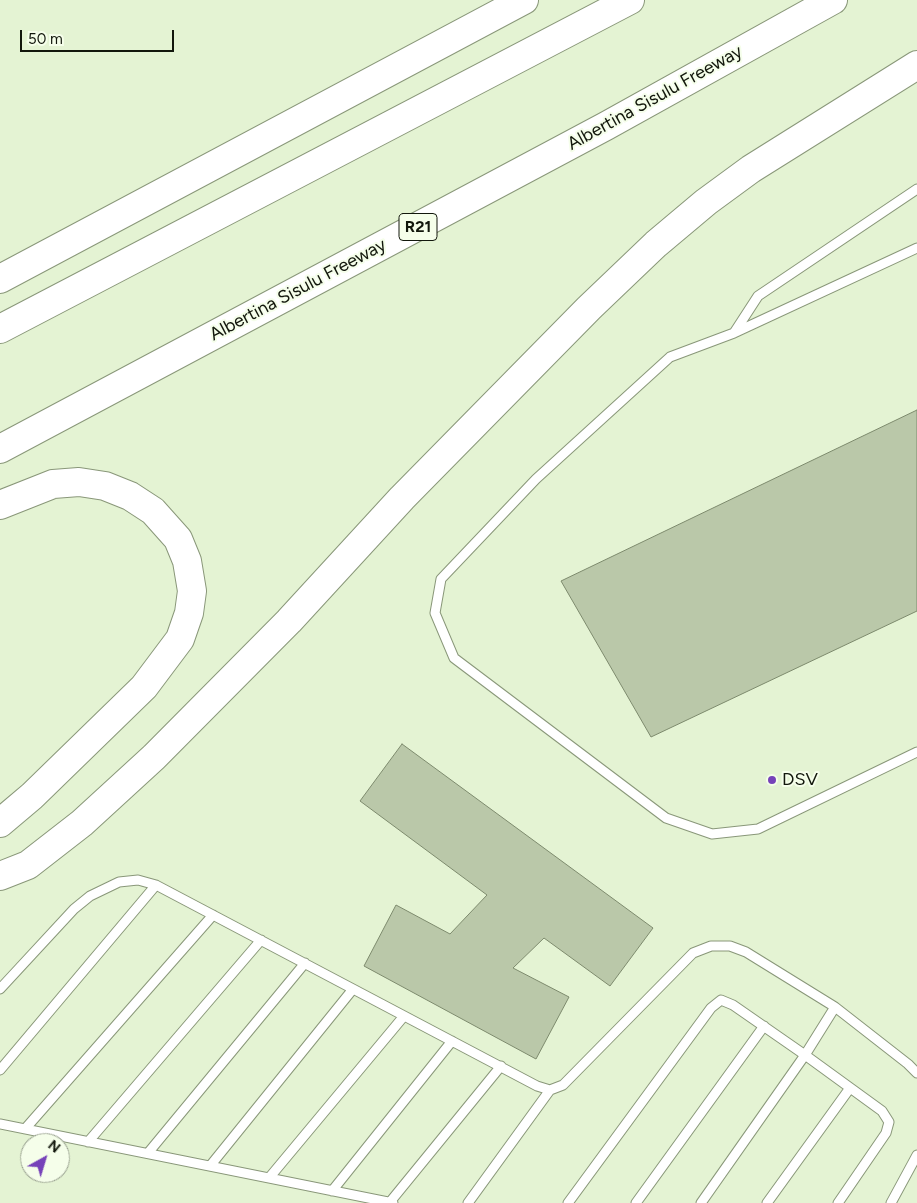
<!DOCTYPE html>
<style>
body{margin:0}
#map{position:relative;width:917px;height:1203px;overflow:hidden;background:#e4f3d3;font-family:Figtree,sans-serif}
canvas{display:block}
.north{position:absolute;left:20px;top:1133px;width:50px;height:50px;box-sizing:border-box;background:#f5feea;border:1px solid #9aa291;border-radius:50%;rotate:39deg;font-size:14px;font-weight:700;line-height:20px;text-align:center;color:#12170c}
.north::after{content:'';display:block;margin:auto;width:18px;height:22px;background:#7642b9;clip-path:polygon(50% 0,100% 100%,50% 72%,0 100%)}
.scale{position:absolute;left:20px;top:30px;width:154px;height:22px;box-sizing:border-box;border:2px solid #12170c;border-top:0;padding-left:6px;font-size:15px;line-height:18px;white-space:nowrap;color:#12170c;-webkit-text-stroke:4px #f5feea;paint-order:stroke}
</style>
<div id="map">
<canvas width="917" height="1203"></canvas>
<div class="north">N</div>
<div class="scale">50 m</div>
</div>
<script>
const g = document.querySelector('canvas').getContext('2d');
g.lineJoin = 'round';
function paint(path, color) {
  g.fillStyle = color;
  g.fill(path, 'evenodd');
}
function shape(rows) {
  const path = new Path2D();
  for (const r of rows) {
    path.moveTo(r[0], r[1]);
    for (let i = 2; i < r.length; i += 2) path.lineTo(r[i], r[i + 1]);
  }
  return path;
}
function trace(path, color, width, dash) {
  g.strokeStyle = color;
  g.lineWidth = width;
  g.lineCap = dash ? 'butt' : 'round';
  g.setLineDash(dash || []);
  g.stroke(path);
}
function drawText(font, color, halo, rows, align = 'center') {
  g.font = font + ' Figtree,sans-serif';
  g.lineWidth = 4;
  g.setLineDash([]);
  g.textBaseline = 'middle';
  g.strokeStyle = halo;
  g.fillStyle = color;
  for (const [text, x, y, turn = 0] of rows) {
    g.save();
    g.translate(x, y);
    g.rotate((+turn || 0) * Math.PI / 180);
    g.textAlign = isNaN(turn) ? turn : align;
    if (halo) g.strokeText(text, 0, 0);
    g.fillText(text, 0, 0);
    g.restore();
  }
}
const building = shape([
 [917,410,917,611,651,737,561,581,917,410],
 [402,744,653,928,610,986,544,938,513,968,569,997,536,1059,364,966,396,905,450,934,487,895,360,801,402,744]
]);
const lane = shape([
 [917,248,734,333,670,357,536,479,441,579,435,613,454,658,666,818,712,834,758,829,917,752],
 [734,333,758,296,917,189],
 [0,989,74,909,90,896,119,882,138,880,156,885,537,1086,550,1090,563,1085,693,953,711,946,730,946,746,952,835,1007,908,1064,917,1073],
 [0,1070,156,885],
 [0,1124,393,1203],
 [25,1129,213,915],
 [88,1142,261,940],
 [148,1153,305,963],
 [210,1166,353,989],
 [269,1178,404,1016],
 [332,1191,452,1041],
 [390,1202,501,1066],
 [468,1203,550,1090],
 [568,1203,711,1008,721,1000,733,1005,805,1055,882,1111,889,1122,886,1133,838,1203],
 [636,1203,764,1026],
 [701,1203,805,1055,835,1007],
 [767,1203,850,1088],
 [891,1203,917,1155]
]);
const highway = shape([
 [0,279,524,0],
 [0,329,630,0],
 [0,449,606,126,833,0],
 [0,505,53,484,79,482,105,486,130,496,153,511,178,539,187,561,192,591,189,613,180,639,144,687,32,796,0,823],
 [0,876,28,865,82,823,154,757,289,621,402,498,589,308,656,244,706,202,751,169,917,65]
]);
const markers = [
 [772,780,5,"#7642b9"]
];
const shields = [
 [418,227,38]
];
const shieldNames = [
 ["R21",418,227]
];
const streetNames = [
 ["Albertina Sisulu Freeway",655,98,-29],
 ["Albertina Sisulu Freeway",298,290,-28]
];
const poiNames = [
 ["DSV",782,780]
];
paint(building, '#bac8a9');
trace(building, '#7d8a6d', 1);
trace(lane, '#899779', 11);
trace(highway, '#899779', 30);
trace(lane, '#fff', 9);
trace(highway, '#fff', 28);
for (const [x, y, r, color] of markers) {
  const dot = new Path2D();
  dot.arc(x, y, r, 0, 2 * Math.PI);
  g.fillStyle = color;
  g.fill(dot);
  trace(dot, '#f5feea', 2);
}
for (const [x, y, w] of shields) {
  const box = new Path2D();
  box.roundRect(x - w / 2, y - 13.5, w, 27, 4);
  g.fillStyle = '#f5feea';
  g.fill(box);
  trace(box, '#12170c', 1);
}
drawText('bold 16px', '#12170c', null, shieldNames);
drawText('18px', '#12170c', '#f5feea', streetNames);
drawText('18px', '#12170c', '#f5feea', poiNames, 'left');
</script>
